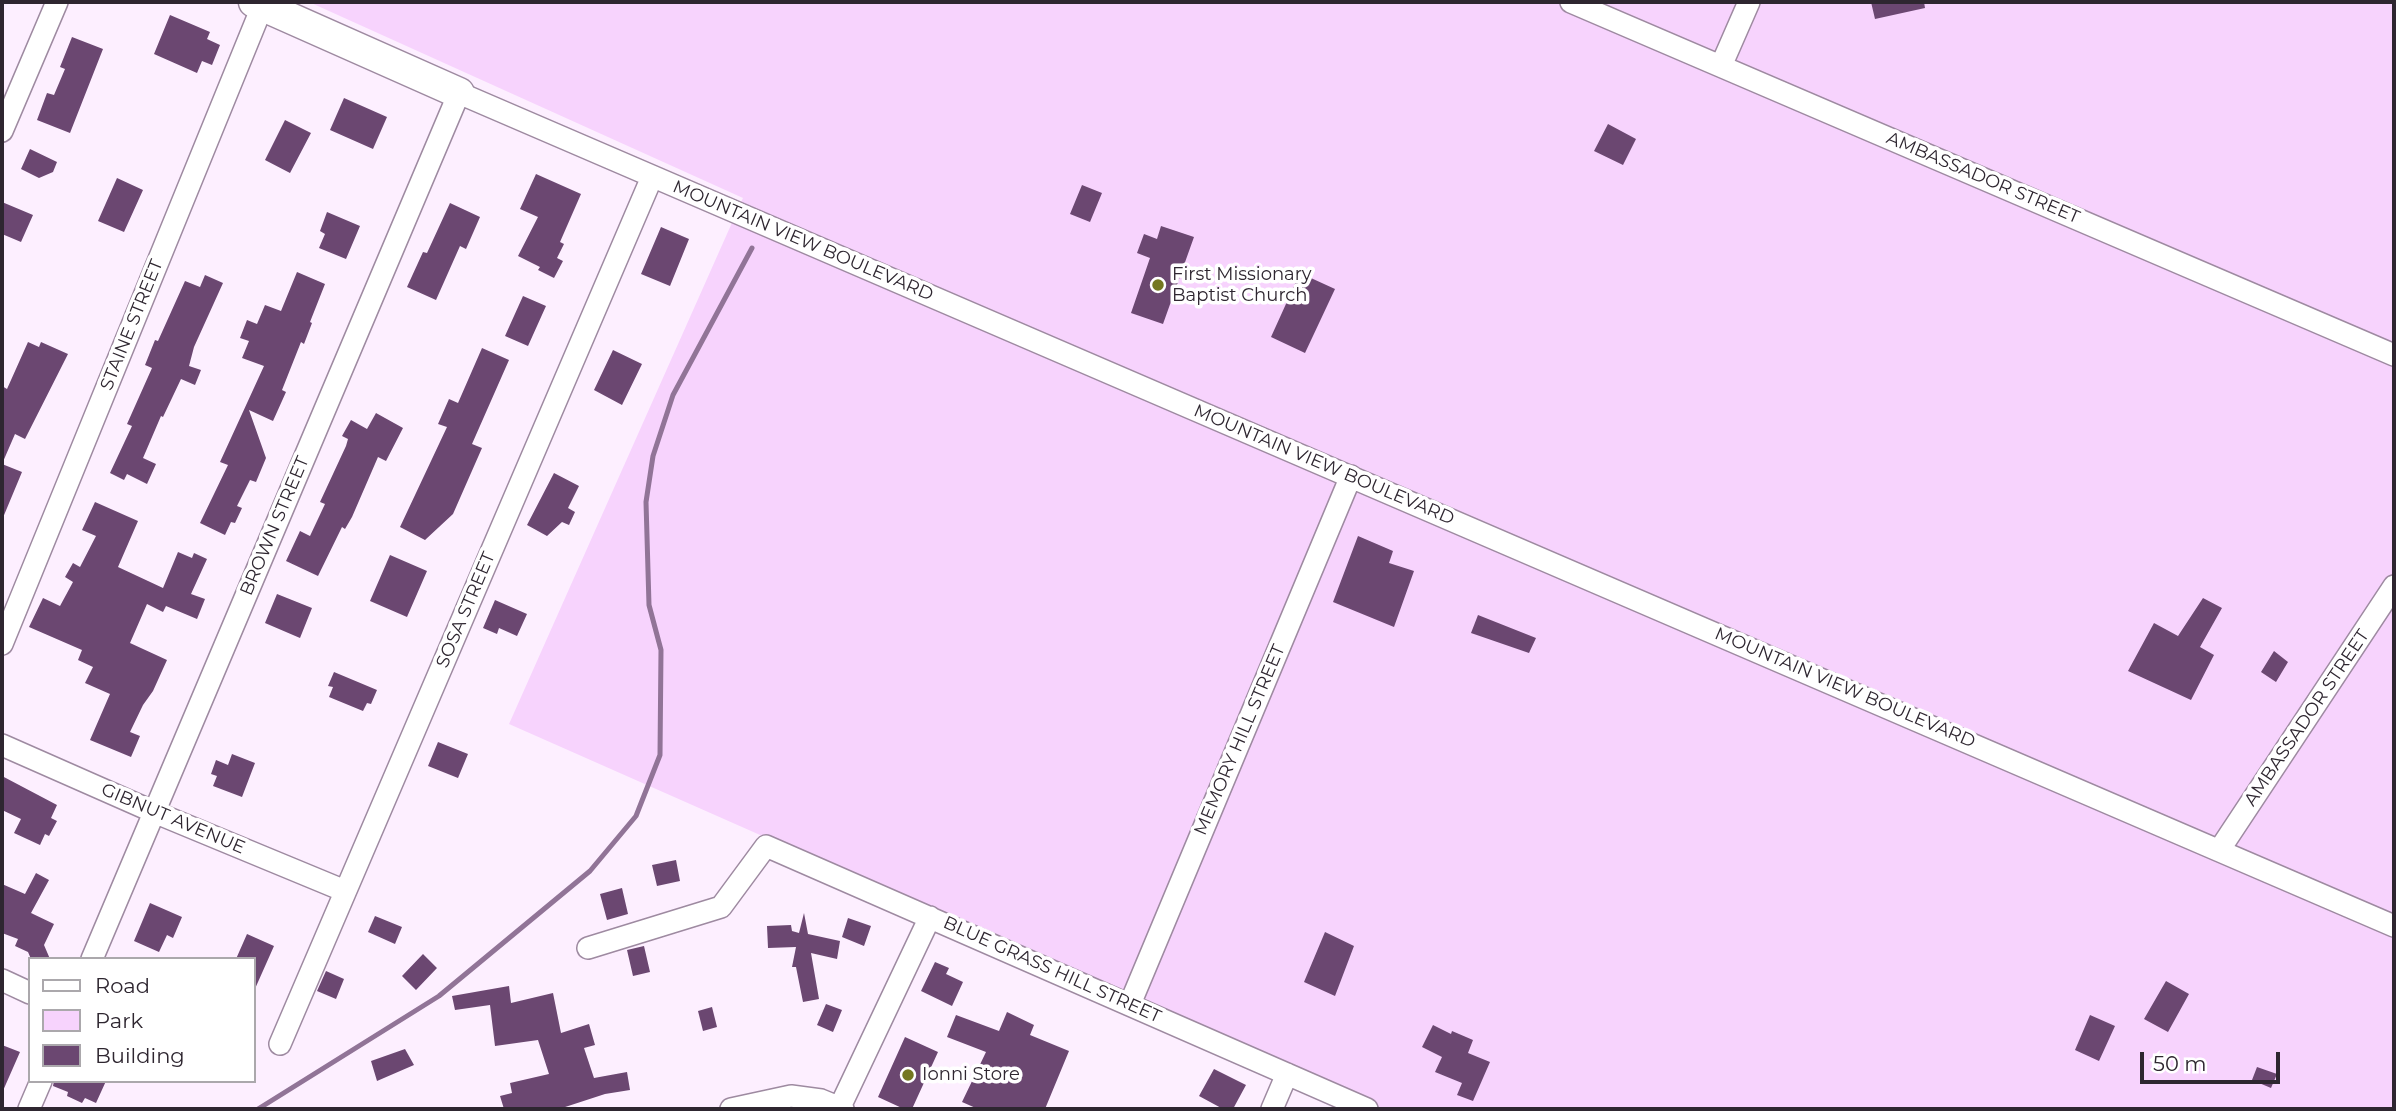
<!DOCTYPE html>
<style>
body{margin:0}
#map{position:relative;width:2396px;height:1111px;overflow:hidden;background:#fdefff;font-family:Montserrat,sans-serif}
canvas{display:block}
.frame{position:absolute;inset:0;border:4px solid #2e2630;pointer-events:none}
.legend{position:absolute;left:28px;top:957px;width:228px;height:126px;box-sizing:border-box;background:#fff;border:2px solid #aba8ac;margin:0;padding:9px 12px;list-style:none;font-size:21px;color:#2e2630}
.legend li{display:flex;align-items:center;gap:14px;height:35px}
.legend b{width:35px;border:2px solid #aba8ac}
.scale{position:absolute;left:2140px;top:1052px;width:140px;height:32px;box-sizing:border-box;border:4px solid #2e2630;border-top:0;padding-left:9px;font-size:21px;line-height:24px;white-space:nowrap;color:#2e2630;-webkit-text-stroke:5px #fff;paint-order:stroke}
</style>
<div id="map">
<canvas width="2396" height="1111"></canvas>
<div class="frame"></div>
<ul class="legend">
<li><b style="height:9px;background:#fff"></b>Road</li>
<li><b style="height:19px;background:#f7d3fd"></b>Park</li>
<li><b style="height:19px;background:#6b4771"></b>Building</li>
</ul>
<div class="scale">50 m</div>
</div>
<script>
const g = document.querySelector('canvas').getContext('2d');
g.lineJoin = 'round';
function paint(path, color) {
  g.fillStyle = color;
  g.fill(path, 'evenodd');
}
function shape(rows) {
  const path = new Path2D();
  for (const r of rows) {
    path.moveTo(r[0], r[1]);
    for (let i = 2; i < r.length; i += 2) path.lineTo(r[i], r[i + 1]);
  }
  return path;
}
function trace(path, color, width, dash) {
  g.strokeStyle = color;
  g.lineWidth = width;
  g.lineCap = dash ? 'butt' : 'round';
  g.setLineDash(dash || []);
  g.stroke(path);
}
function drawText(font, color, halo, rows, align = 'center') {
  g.font = font + ' Montserrat,sans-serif';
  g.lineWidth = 7;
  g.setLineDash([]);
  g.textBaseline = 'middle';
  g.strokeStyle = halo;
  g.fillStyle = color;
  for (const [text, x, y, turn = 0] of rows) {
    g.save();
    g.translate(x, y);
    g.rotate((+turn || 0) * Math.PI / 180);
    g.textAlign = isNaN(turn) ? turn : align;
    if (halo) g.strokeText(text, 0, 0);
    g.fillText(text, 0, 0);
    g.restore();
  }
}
const green = shape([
 [309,2,2394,2,2394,1109,1380,1109,509,724,743,198]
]);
const stream = shape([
 [258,1109,439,996,590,871,636,816,660,755,661,650,649,605,646,502,653,456,673,395,752,248]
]);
const building = shape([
 [1871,2,1924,2,1925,8,1875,19],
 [170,15,210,32,207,39,220,45,212,65,202,61,197,73,154,54],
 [72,37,103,49,70,133,37,120,47,93,54,95,65,69,60,67],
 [344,98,387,117,373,149,330,130],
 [285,120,311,133,290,173,265,160],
 [1608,124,1636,139,1623,165,1594,151],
 [30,149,57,162,53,172,39,178,21,169],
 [536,174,581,194,560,242,564,244,557,258,563,261,554,278,538,270,540,267,518,256,538,217,520,209],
 [117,178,143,190,124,232,98,221],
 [1082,185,1102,193,1090,222,1070,214],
 [2,202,33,215,21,242,2,234],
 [450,203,480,217,466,249,460,246,436,300,407,287,423,252,427,253],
 [327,212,360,226,346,259,319,248,325,234,320,231],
 [1161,226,1194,237,1163,324,1131,313,1150,258,1137,253,1144,234,1157,239],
 [661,227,689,239,670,286,641,274],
 [297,272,325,284,310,322,312,323,304,344,301,342,282,390,286,392,273,421,249,410,266,458,256,482,250,480,237,506,242,508,235,523,231,522,225,535,200,523,228,465,220,462,264,366,242,358,249,341,240,338,247,320,257,324,265,305,281,311],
 [1300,273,1335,289,1305,353,1271,337],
 [205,275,223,283,194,347,189,366,201,370,195,385,181,379,163,417,161,416,143,458,156,464,147,484,127,474,124,480,110,473,132,426,127,424,152,368,145,365,155,340,158,341,185,281,200,287],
 [523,296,546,306,528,346,505,336],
 [28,342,39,347,41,342,68,354,25,439,15,434,2,464,22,472,2,520,2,386,7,389],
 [482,348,509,360,472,444,482,448,453,514,425,540,400,527,447,427,438,424,449,399,458,403],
 [613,350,642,364,622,405,594,390],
 [376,413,403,428,386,461,378,457,352,517,345,529,342,527,318,576,286,561,300,531,310,536,325,504,320,502,346,446,348,439,342,436,351,420,367,429],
 [554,473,579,486,568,508,575,512,569,525,562,522,547,536,527,525],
 [95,502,138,521,118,567,163,588,178,552,192,558,194,553,207,559,191,594,205,599,197,619,166,606,163,612,147,604,130,643,167,660,153,691,143,705,130,732,140,736,131,757,90,740,110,694,85,683,93,667,78,660,82,650,29,627,43,598,60,606,73,582,65,577,73,563,80,567,96,536,82,530],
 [1358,536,1393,551,1389,563,1414,571,1394,627,1333,602],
 [390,555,427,571,407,617,370,601],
 [277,594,312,608,300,638,265,623],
 [2203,598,2222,608,2200,647,2214,655,2191,700,2128,671,2154,623,2178,636],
 [495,600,527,614,517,636,499,628,497,634,483,628],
 [1478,615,1536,638,1529,653,1471,633],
 [2274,651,2288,662,2276,682,2261,672],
 [334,672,377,690,371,704,367,703,363,711,329,697,333,687,328,686],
 [438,742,468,754,458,778,428,766],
 [232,754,255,763,242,797,213,786,217,776,211,774,216,760,228,765],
 [2,776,57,805,51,818,57,821,49,836,45,834,40,845,14,833,21,819,2,810],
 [676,860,680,881,657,886,652,865],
 [36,873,49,880,31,913,54,924,44,945,50,959,31,959,28,952,15,946,18,939,2,933,2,884,25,894],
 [622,888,628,914,607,920,600,894],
 [150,903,182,917,173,938,167,935,159,952,134,941],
 [804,913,808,934,840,941,837,959,811,953,819,999,803,1002,796,967,792,967,796,947,768,948,767,926,791,925,792,931,799,933],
 [375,916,402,927,395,944,368,932],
 [848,918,871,926,864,946,842,937],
 [1325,932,1354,946,1335,996,1304,982],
 [247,934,274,946,254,991,254,959,236,959],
 [644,946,650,972,633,976,627,950],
 [423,954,437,968,416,990,402,976],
 [935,962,949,968,946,974,963,982,952,1006,921,991],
 [326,971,344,979,336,999,317,991],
 [2166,981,2189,994,2168,1032,2144,1019],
 [509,986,511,1003,553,993,561,1033,589,1024,595,1045,584,1048,594,1078,627,1072,630,1090,605,1094,559,1109,504,1109,500,1096,512,1093,510,1083,549,1074,538,1040,495,1046,490,1005,455,1010,452,996],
 [826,1004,842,1010,833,1032,817,1025],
 [712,1007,717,1027,703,1031,698,1011],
 [1007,1012,1034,1025,1030,1035,1069,1051,1045,1109,978,1109,962,1102,986,1052,947,1037,956,1015,999,1031],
 [2090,1015,2115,1026,2099,1061,2075,1050],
 [1433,1025,1451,1034,1452,1031,1473,1040,1468,1053,1490,1062,1473,1101,1457,1095,1462,1083,1435,1072,1442,1057,1422,1047],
 [905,1037,938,1052,912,1109,904,1109,878,1097],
 [2,1045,20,1052,2,1093],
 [405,1049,414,1065,377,1081,371,1061],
 [2257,1067,2277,1074,2271,1088,2252,1080],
 [1214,1069,1246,1085,1233,1109,1223,1109,1199,1096],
 [54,1081,106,1081,96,1103,85,1098,82,1103,67,1096,68,1092,53,1086]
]);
const street = shape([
 [1571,2,2394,355],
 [1721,66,1749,2],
 [2,131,57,2],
 [2,644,264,2],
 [2,745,154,812,345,891],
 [2220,849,2394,586],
 [588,948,721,907,766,846,1367,1109],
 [92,959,459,93,2394,926],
 [2,980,30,993],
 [1130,1004,1351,476],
 [280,1044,652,177],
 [29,1109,41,1081],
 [731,1109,791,1096,821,1100,843,1109],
 [839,1109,930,917],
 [1272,1109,1287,1074]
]);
const secondary = shape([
 [254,2,459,93]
]);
const markers = [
 [1158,285,7,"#747820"],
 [908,1075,7,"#747820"]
];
const streetNames = [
 ["AMBASSADOR STREET",1983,178,23],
 ["MOUNTAIN VIEW BOULEVARD",803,241,23],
 ["STAINE STREET",132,325,-68],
 ["MOUNTAIN VIEW BOULEVARD",1324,465,23],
 ["BROWN STREET",275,526,-67],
 ["SOSA STREET",466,610,-67],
 ["MOUNTAIN VIEW BOULEVARD",1845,688,23],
 ["AMBASSADOR STREET",2307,718,-56],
 ["MEMORY HILL STREET",1240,740,-67],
 ["GIBNUT AVENUE",173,819,23],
 ["BLUE GRASS HILL STREET",1052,970,24]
];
const poiNames = [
 ["First Missionary",1172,275],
 ["Baptist Church",1172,296],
 ["Ionni Store",922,1075]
];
paint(green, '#f7d3fd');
trace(stream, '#917497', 5);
paint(building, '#6b4771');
trace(street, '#9e8aa1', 24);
trace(secondary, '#9e8aa1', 33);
trace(street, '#fff', 21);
trace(secondary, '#fff', 30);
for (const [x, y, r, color] of markers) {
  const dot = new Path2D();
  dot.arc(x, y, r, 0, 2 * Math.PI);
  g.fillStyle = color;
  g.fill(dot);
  trace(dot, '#fff', 2.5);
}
drawText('18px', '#2e2630', '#fff', streetNames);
drawText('18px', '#2e2630', '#fff', poiNames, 'left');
</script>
